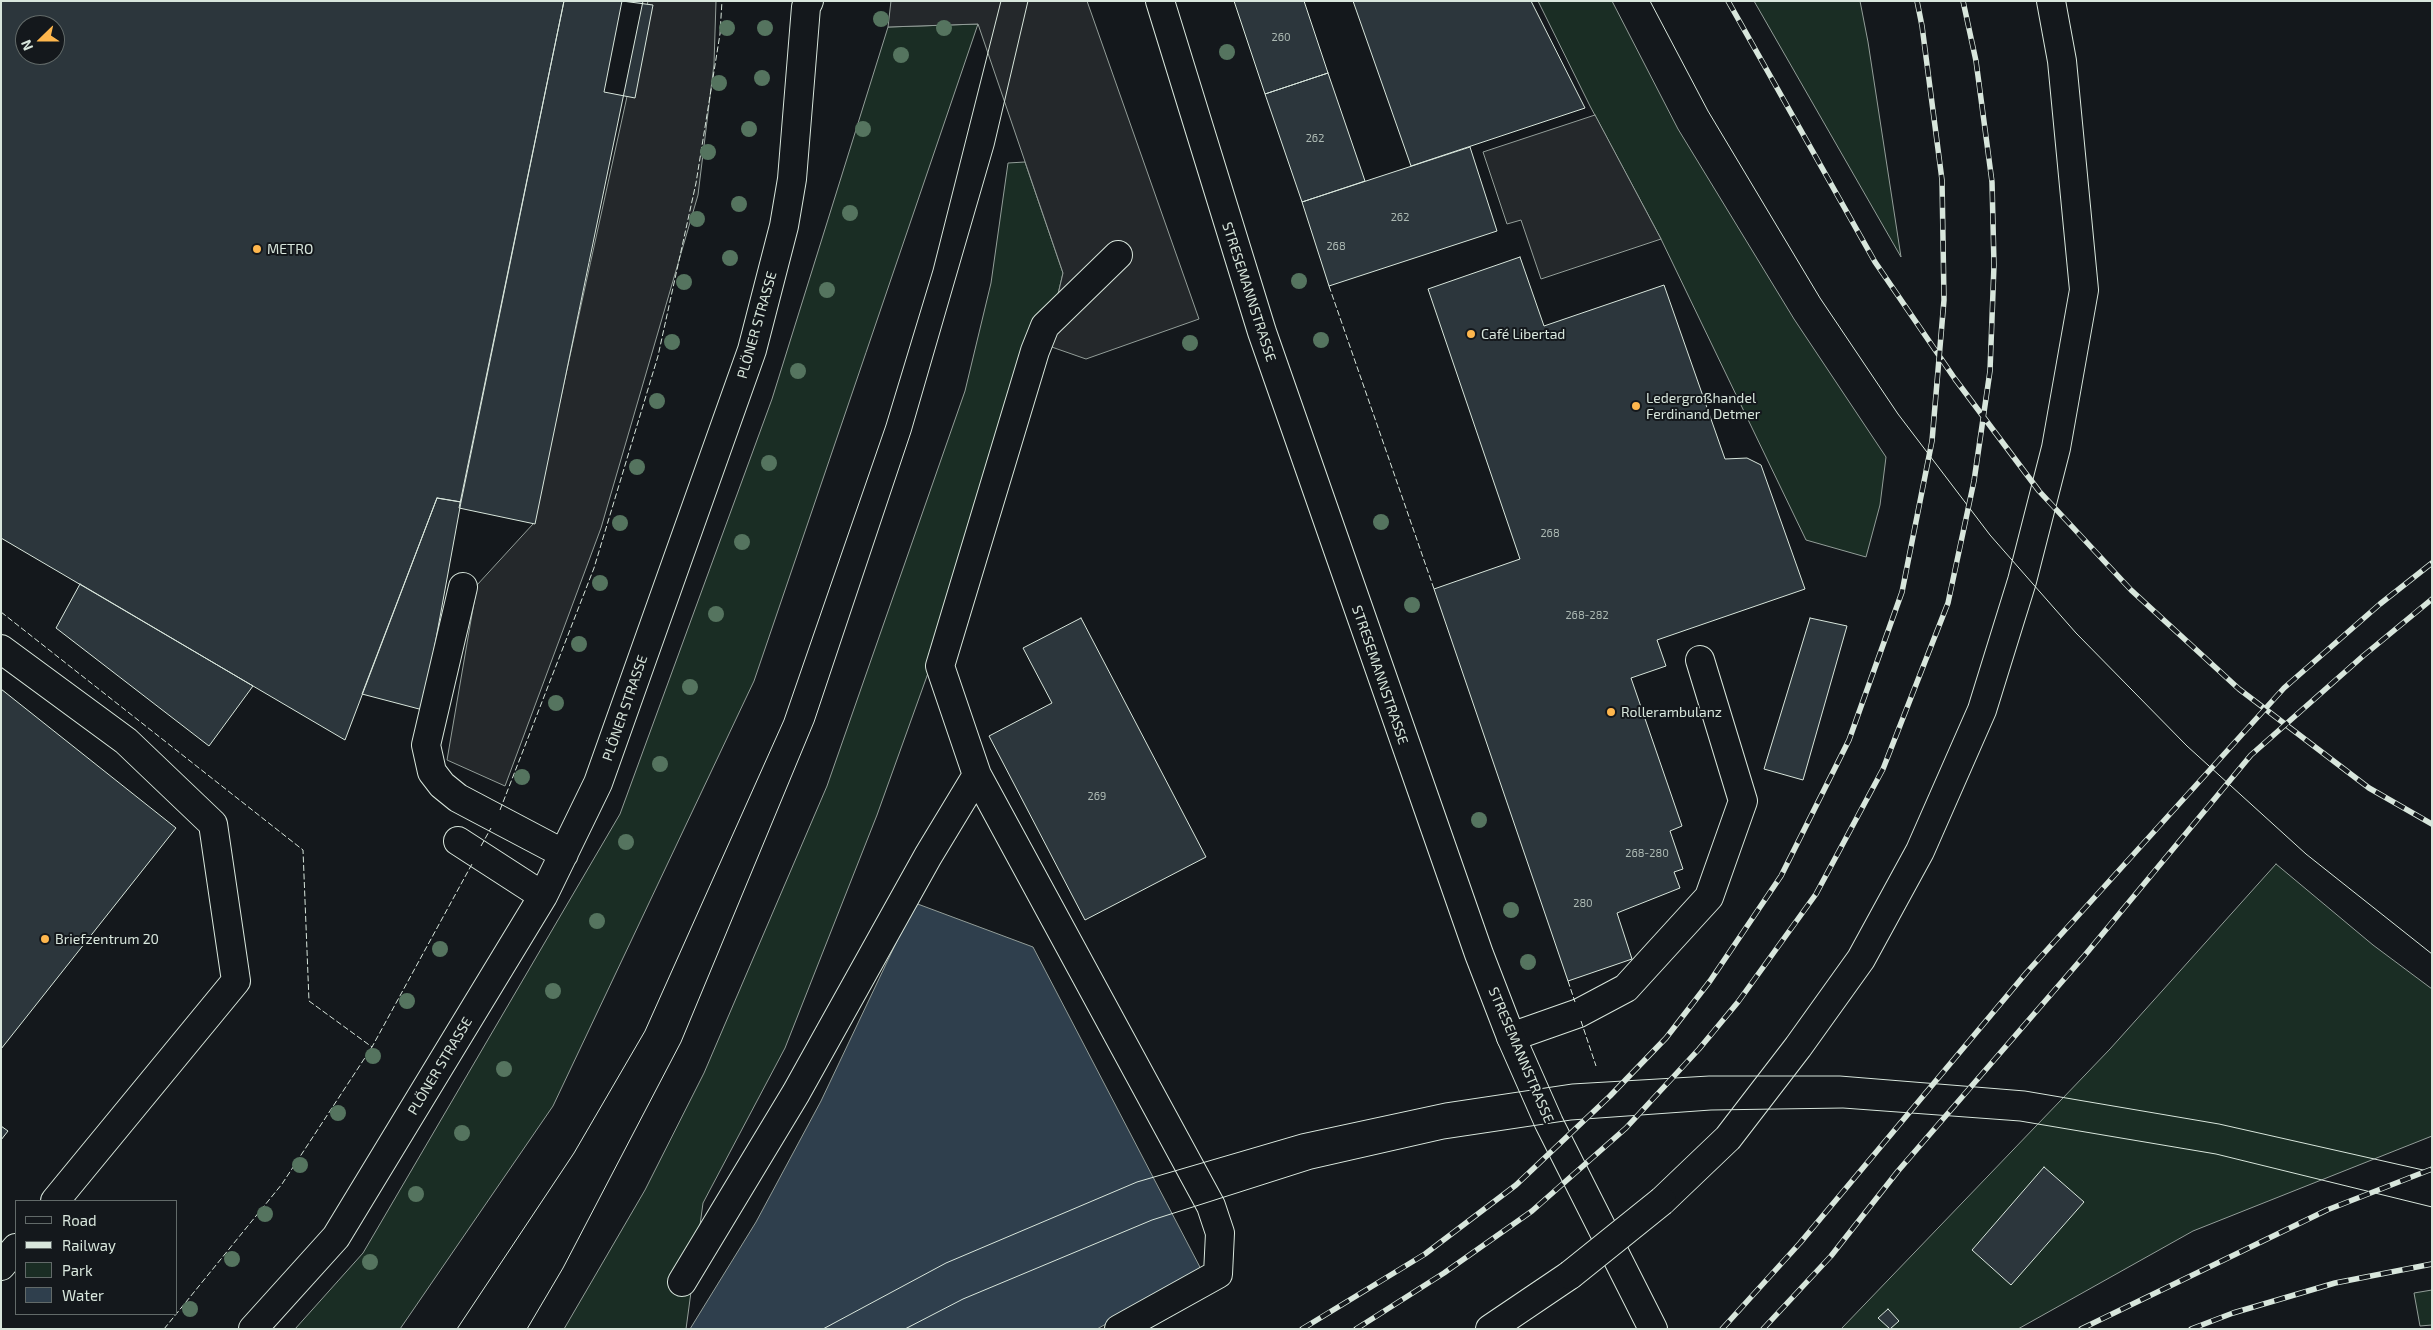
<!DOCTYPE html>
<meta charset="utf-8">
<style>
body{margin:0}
#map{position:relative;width:2433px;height:1330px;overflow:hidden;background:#14181c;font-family:"Exo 2",sans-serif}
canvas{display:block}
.frame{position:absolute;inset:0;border:2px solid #d8e6dc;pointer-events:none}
.legend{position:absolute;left:15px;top:1200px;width:162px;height:115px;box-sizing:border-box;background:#14181c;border:1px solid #626a69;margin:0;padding:6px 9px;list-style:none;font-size:15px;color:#d8e6dc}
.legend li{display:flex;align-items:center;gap:10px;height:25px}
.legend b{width:25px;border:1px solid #626a69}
.north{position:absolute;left:15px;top:15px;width:50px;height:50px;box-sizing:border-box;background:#14181c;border:1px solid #626a69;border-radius:50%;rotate:248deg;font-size:14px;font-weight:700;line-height:20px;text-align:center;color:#d8e6dc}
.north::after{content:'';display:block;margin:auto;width:18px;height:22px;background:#ffb74d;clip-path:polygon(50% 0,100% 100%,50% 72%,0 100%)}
</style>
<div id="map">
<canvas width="2433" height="1330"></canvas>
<div class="frame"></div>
<ul class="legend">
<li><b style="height:6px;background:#14181c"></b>Road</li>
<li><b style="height:6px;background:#d8e6dc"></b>Railway</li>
<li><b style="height:14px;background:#1a2d24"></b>Park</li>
<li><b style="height:14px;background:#2f3f4d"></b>Water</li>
</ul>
<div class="north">N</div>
</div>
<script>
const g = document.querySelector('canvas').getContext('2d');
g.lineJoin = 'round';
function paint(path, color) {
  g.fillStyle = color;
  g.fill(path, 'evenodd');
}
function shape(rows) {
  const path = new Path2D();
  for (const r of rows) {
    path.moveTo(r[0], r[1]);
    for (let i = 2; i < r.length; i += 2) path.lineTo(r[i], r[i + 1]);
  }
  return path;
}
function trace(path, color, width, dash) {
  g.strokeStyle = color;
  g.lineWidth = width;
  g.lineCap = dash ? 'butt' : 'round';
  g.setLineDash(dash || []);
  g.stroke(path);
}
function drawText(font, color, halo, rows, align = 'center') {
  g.font = font + ' "Exo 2",sans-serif';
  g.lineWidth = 4;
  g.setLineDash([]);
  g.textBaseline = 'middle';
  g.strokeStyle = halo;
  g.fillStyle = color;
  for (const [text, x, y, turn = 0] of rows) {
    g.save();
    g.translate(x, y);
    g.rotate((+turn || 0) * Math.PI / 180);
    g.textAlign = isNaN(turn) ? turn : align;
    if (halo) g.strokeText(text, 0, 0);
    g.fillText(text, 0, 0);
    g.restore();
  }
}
const green = shape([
 [1538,1,1612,1,1678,129,1794,319,1886,457,1880,505,1866,557,1806,540,1661,239,1590,106,1538,1],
 [1754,1,1860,1,1868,42,1901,257,1754,1],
 [978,24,754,681,553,1106,400,1329,295,1329,363,1253,620,814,772,399,888,27,978,24],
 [1025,162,1063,273,1046,345,877,815,785,1048,703,1203,686,1329,564,1329,645,1190,704,1073,827,786,965,391,991,283,1008,163,1025,162],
 [2276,864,2373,945,2432,989,2432,1136,2193,1231,2018,1329,1841,1329,2110,1049,2276,864],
 [2432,1290,2432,1325,2420,1326,2414,1293,2432,1290]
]);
const parking = shape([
 [648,1,716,1,714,64,698,195,601,528,505,786,447,760,477,585,533,524,648,1],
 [891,1,1087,1,1199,319,1086,359,1046,345,1063,273,978,24,888,27,891,1],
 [1595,115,1661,239,1541,279,1521,220,1507,224,1483,152,1595,115]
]);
const water = shape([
 [915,903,1033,947,1202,1271,1097,1329,690,1329,756,1222,821,1101,915,903]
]);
const building = shape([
 [1,1,564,1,461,502,437,498,345,740,1,538,1,1],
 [25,25,55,25,55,55,25,55,25,25],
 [564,1,643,1,535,524,459,508,564,1],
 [622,1,653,5,635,98,604,92,622,1],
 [1234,1,1304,1,1328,73,1265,94,1234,1],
 [1353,1,1531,1,1585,108,1411,166,1353,1],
 [1328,73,1365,181,1302,202,1265,94,1328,73],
 [1470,147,1497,231,1329,286,1302,202,1470,147],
 [1520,257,1544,326,1664,285,1725,459,1747,458,1761,465,1805,589,1657,640,1666,666,1631,678,1682,826,1670,831,1683,869,1674,872,1680,888,1617,913,1632,959,1568,981,1434,589,1520,559,1428,289,1520,257],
 [437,498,461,502,423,710,362,694,437,498],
 [80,584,253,686,209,746,56,628,80,584],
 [1081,618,1206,857,1085,920,989,736,1052,703,1023,648,1081,618],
 [1810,618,1847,626,1803,780,1764,769,1810,618],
 [1,689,176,828,1,1049,1,689],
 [1,1126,8,1131,1,1140,1,1126],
 [2044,1167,2084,1202,2011,1285,1972,1250,2044,1167],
 [1888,1309,1899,1321,1890,1329,1878,1318,1888,1309]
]);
const minor = shape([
 [463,587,426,745,432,772,442,785,458,798,564,854],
 [1,649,126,741,213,824,236,981,55,1201],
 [977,775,1211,1206,1220,1233,1218,1274,1119,1329],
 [458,841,543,896],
 [1511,1037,1579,1013,1626,988,1709,897,1743,801,1700,660],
 [1662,1201,1728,1138,1798,1047,1861,959,1920,851,1982,710,2022,581,2056,448,2084,290,2062,61,2051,1],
 [1,1266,16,1248],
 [682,1282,796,1093,928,856,977,775,940,666,1035,351,1045,326,1118,255],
 [253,1329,336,1237,543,896,598,783,752,350,784,226,792,179,806,7,809,1],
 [1490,1329,1570,1275]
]);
const major = shape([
 [1160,1,1262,332,1479,954,1511,1037,1549,1123,1653,1329]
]);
const tram = shape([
 [1650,1,1708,111,1820,298,1898,414,1990,535,2076,633,2187,746,2306,854,2432,954],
 [457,1329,574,1153,645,1031,784,720,886,425,933,270,1001,1],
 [527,1329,563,1268,681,1042,814,722,911,432,994,146,1028,1],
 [823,1329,946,1263,1137,1182,1301,1134,1445,1103,1572,1084,1709,1076,1840,1076,2025,1091,2219,1124,2432,1172],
 [905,1329,963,1299,1152,1220,1312,1169,1444,1139,1571,1120,1711,1110,1843,1108,2020,1121,2216,1154,2432,1207]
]);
const rail = shape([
 [1728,1,1875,262,1955,379,2039,491,2131,590,2239,689,2369,788,2432,824],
 [1302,1329,1425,1254,1516,1185,1610,1096,1666,1038,1710,981,1781,876,1849,740,1902,592,1932,441,1944,300,1942,180,1922,26,1917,1],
 [1356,1329,1444,1273,1532,1211,1626,1128,1699,1049,1738,1002,1816,894,1883,769,1948,603,1974,481,1990,371,1994,265,1992,182,1976,61,1963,1],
 [1722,1329,1800,1243,2027,972,2284,688,2380,604,2432,563],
 [1763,1329,1831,1256,1898,1171,2085,955,2251,755,2363,656,2432,599],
 [2081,1329,2327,1210,2432,1169],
 [2191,1329,2233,1313,2335,1283,2432,1264]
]);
const minorBridge = shape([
 [1570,1275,1662,1201]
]);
const fence = shape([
 [1329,286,1434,589],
 [1,612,303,850,309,1001,372,1047,472,864],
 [500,810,594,568,658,356,696,183,720,34,722,1],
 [481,846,491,828],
 [1568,981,1575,1002],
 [1581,1021,1596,1066],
 [164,1329,282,1184,372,1047]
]);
const trees = [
 [881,19],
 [727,28],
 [765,28],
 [944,28],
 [1227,52],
 [901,55],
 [762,78],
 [719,83],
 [749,129],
 [863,129],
 [708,152],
 [739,204],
 [850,213],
 [697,219],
 [730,258],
 [1299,281],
 [684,282],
 [827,290],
 [1321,340],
 [672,342],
 [1190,343],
 [798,371],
 [657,401],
 [769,463],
 [637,467],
 [1381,522],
 [620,523],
 [742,542],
 [600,583],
 [1412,605],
 [716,614],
 [579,644],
 [690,687],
 [556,703],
 [660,764],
 [522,777],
 [1479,820],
 [626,842],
 [1511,910],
 [597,921],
 [440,949],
 [1528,962],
 [553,991],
 [407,1001],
 [373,1056],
 [504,1069],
 [338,1113],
 [462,1133],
 [300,1165],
 [416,1194],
 [265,1214],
 [232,1259],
 [370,1262],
 [190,1309]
];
const markers = [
 [257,249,5,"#ffb74d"],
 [1471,334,5,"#ffb74d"],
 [1636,406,5,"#ffb74d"],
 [1611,712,5,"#ffb74d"],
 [45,939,5,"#ffb74d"]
];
const numberNames = [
 ["260",1281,37],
 ["262",1315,138],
 ["262",1400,217],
 ["268",1336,246],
 ["268",1550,533],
 ["268-282",1587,615],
 ["269",1097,796],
 ["268-280",1647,853],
 ["280",1583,903]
];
const poiNames = [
 ["METRO",267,249],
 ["Café Libertad",1481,334],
 ["Ledergroßhandel",1646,398],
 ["Ferdinand Detmer",1646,414],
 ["Rollerambulanz",1621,712],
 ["Briefzentrum 20",55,939]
];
const streetNames = [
 ["STRESEMANNSTRASSE",1249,292,72],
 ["PLÖNER STRASSE",757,325,-74],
 ["STRESEMANNSTRASSE",1380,675,71],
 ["PLÖNER STRASSE",625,708,-71],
 ["STRESEMANNSTRASSE",1521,1055,67],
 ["PLÖNER STRASSE",440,1066,-59]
];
paint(green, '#1a2d24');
trace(green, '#939e99', 1);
paint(parking, '#24282b');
trace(parking, '#939e99', 1);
paint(water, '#2f3f4d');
trace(water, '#939e99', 1);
paint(building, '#2c363c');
trace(building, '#d8e6dc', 1);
trace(minor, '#d8e6dc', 30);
trace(major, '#d8e6dc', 30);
trace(minor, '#14181c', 28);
trace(major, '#14181c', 28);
trace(tram, '#d8e6dc', 1);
trace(rail, '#d8e6dc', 5.5);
trace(rail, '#14181c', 4, [11]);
trace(minorBridge, '#d8e6dc', 30, []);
trace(minorBridge, '#14181c', 28);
trace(fence, '#d8e6dc', 1, [6, 2.5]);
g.fillStyle = '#55745f';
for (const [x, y] of trees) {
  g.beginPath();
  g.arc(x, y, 8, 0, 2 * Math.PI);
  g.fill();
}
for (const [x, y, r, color] of markers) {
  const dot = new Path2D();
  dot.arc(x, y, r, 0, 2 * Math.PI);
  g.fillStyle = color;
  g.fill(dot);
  trace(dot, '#14181c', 2);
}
drawText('11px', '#adbab4', null, numberNames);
drawText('14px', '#d8e6dc', '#14181c', poiNames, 'left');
drawText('14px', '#d8e6dc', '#14181c', streetNames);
</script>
